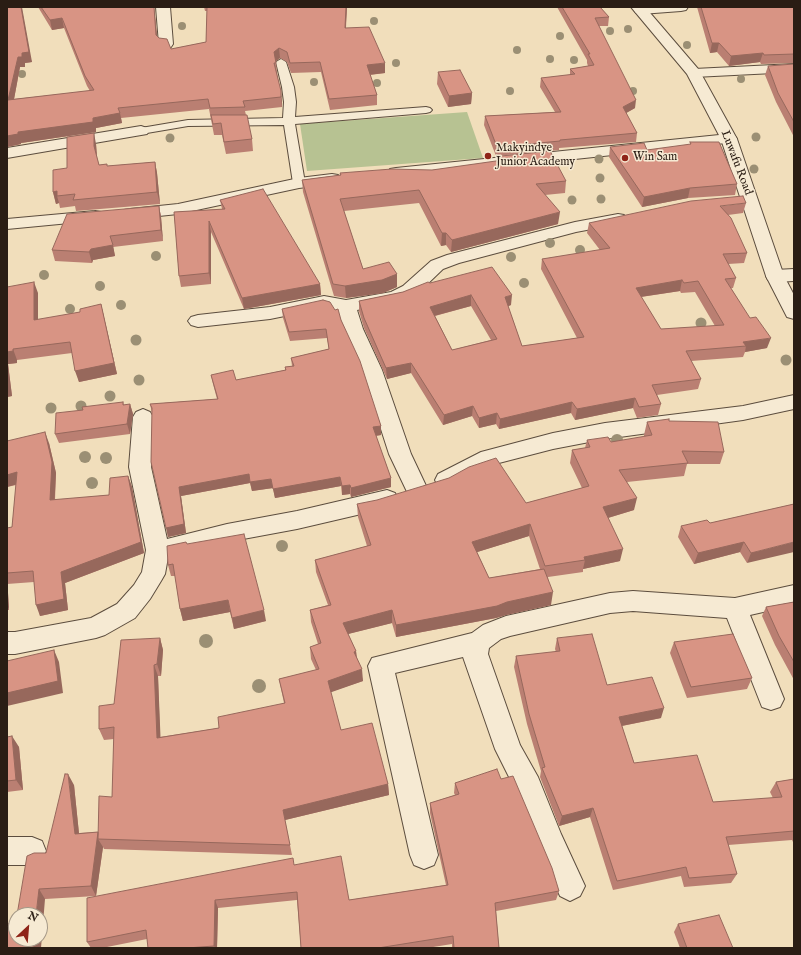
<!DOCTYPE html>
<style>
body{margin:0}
#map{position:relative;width:801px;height:955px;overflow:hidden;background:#f1debb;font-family:"IM FELL English",serif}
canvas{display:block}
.frame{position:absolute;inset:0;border:8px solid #2a1d14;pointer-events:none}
.north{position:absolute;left:8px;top:907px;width:40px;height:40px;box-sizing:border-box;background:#f6ead3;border:1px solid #a49887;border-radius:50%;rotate:26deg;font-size:11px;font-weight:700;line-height:16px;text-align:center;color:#2a1d14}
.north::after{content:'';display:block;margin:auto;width:14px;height:18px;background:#8f2418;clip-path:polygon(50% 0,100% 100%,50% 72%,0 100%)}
</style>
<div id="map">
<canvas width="801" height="955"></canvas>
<div class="frame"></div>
<div class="north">N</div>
</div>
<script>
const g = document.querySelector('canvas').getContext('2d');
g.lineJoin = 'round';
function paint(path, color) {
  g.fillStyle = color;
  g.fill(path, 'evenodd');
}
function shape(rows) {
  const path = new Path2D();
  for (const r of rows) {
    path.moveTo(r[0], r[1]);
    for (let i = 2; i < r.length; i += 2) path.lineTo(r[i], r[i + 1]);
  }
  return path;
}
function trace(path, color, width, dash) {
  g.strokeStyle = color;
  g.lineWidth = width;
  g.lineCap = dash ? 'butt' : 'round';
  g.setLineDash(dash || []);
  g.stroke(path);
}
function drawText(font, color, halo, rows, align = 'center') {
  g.font = font + ' "IM FELL English",serif';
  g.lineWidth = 3;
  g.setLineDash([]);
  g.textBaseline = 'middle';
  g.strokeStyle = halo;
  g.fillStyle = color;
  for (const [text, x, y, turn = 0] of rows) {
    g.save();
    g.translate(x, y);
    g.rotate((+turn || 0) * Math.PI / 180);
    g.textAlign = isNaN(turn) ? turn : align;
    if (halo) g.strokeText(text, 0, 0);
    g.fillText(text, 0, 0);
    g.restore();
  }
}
const green = shape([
 [467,112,483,158,307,171,300,124]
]);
const service = shape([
 [281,59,286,62,294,87,296,102,295,117,426,107,430,108,432,110,430,112,426,113,295,124,305,183,303,186,299,187,295,186,293,183,284,125,188,126,141,134,137,133,135,131,137,129,141,128,188,120,283,118,284,102,282,87,276,62,281,59]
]);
const minor = shape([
 [156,7,170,7,173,44,171,47,166,48,161,47,159,44,156,7],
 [636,7,688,7,686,10,681,11,641,14,636,13,634,10,636,7],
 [794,64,794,72,694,77,689,76,687,73,689,70,694,69,794,64],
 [141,126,147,128,149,131,147,134,7,158,7,148,141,126],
 [729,134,735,136,737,139,735,142,396,178,390,177,388,173,390,169,396,168,729,134],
 [332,174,338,175,340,179,338,183,299,188,178,214,130,219,124,218,121,214,124,210,130,209,178,204,299,178,332,174],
 [95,211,101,212,104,216,101,220,7,229,7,219,95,211],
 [618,214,624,215,627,219,624,223,576,232,459,263,443,269,417,294,403,301,357,310,363,329,382,370,411,454,428,490,425,496,417,498,409,496,389,454,362,370,343,329,338,311,324,308,270,319,198,327,191,325,188,321,191,317,198,315,270,307,324,296,346,300,391,292,403,286,431,261,447,255,575,222,618,214],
 [794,269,794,281,775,282,768,280,766,276,768,272,775,270,794,269],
 [794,395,794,409,743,420,605,439,553,449,495,464,454,486,446,488,438,486,435,480,438,474,481,452,553,433,605,423,743,406,794,395],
 [143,409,150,412,153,417,151,467,167,539,227,524,297,511,387,490,395,493,398,499,395,505,387,508,297,529,227,542,168,557,165,574,161,581,150,599,135,618,105,635,96,638,15,654,7,654,7,632,15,632,91,618,117,604,134,585,142,572,146,550,129,467,133,417,136,412,143,409],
 [794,585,794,605,750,615,784,699,780,707,771,710,762,707,727,618,633,611,610,613,510,636,501,639,489,648,488,654,520,745,538,777,561,834,585,886,580,896,570,901,560,896,535,840,516,791,495,749,463,657,395,673,438,855,434,865,424,869,414,865,410,855,368,666,372,658,472,633,483,625,506,616,610,593,633,591,735,598,794,585],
 [7,837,32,837,42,841,46,851,42,861,32,865,7,865,7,837]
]);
const tertiary = shape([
 [631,7,645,7,699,70,737,139,784,276,794,295,794,319,787,317,766,276,721,139,687,74,631,7]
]);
const trees = [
 [374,21,4],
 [182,26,4],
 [628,29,4],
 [610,31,4],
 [560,36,4],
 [687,45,4],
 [517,50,4],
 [550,59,4],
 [574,60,4],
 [396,63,4],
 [22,74,4],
 [741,79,4],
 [314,82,4],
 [377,83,4],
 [510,91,4],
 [633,91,4],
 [756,137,4.5],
 [170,138,4.5],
 [599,159,4.5],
 [754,169,4.5],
 [600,178,4.5],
 [601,199,4.5],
 [572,200,4.5],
 [550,243,5],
 [580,250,5],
 [156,256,5],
 [511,257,5],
 [44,275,5],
 [524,283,5],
 [100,286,5],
 [121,305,5],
 [70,309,5],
 [701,323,5.5],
 [136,340,5.5],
 [786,360,5.5],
 [139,380,5.5],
 [110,396,5.5],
 [81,406,5.5],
 [51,408,5.5],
 [617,440,6],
 [85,457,6],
 [106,458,6],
 [92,483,6],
 [282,546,6],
 [206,641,7],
 [259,686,7]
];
const wall = shape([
 [7,7,32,62,25,63,25,67,20,67,14,99,90,91,87,86,64,28,52,30,38,7,154,7,157,36,171,49,206,42,207,11,205,11,204,7,347,7,346,28,385,73,370,75,377,95,377,105,330,110,321,72,291,73,287,62,280,58,276,61,277,73,282,101,282,107,245,111,252,139,253,151,226,154,222,135,214,135,209,109,121,118,122,123,96,128,96,132,21,143,21,144,7,147],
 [557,7,600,7,609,17,608,26,599,26,635,108,626,113,637,133,636,142,559,148,559,150,496,156,484,125,485,116,555,112,540,87,541,78,570,75,570,69,588,66,587,63,587,60],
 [697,7,794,7,794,63,761,64,760,62,729,66,717,52,710,53],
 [794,64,794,137,776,102,765,75,768,66],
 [438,72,472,93,471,104,448,107,437,84],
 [690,142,737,184,735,195,688,198,642,207,609,157,610,147,647,150,690,145],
 [96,144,97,157,99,165,107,164,107,166,155,162,157,173,160,204,76,211,75,206,60,208,59,203,56,204,53,192,67,168],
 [501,156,566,181,565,193,545,195,558,224,451,252,446,245,441,246,419,203,344,211,363,269,397,287,383,293,346,298,334,296,303,192,302,180,340,175,340,173,432,170,501,161],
 [220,200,320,284,321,295,244,309,211,232,211,284,181,287,179,276,174,212,222,209],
 [746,203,743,213,728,215,747,253,744,263,728,264,736,278,733,288,731,288,767,348,745,352,743,357,691,361,701,379,698,389,657,395,661,404,658,415,637,418,633,408,575,420,571,413,499,429,496,424,479,428,472,416,443,425,411,373,387,379,364,328,359,311,359,301,403,292,430,283,511,305,508,306,522,346,577,338,541,269,542,259,600,250,587,233,589,223],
 [680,291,681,293,695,292,715,326,661,329,641,297],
 [471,306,491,340,452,350,435,316],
 [159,206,161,217,163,241,113,247,115,256,93,260,92,263,55,261,52,250],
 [7,287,38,293,38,320,80,312,101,304,117,374,79,382,72,353,17,360,17,363,8,364,12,396,7,397],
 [282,309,341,320,381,426,381,435,376,436,391,478,391,487,351,497,350,494,342,495,341,486,275,498,273,488,252,491,250,483,181,496,186,533,168,537,152,413,150,404,217,399,213,384,211,375,236,380,285,370,285,367,292,366,291,358,329,349,327,338,290,341,283,318],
 [123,402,124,405,130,404,133,414,130,434,59,443,55,434,83,410],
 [669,421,724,452,720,464,687,464,684,476,627,482,634,510,608,518,620,561,583,569,583,572,548,577,551,605,506,615,496,618,396,637,392,623,348,634,356,651,357,658,363,681,330,692,341,730,388,784,389,795,285,820,292,855,104,849,103,847,96,896,45,899,15,923,17,915,46,853,74,785,79,833,98,832,98,834,112,797,114,739,104,740,99,729,114,704,160,638,163,650,161,676,158,676,160,737,219,728,284,703,279,679,316,670,311,659,310,647,318,644,311,622,310,610,328,605,316,572,315,560,367,546,358,517,357,504,526,503,582,488,570,463,572,450,585,448,587,440,611,442,644,437,644,435,647,422],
 [529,536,540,569,489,578,477,552],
 [7,441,49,443,56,473,55,500,109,495,128,476,132,487,144,553,65,583,68,610,40,616,34,582,7,584,7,528,12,527,16,485,7,487],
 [794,504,747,563,740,552,694,564,678,537,681,526,710,523],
 [187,544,266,621,234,629,230,612,183,621,180,609,175,576,171,576,168,565],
 [7,591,8,593,9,610,7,610],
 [794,602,794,680,775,645,762,616,766,607],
 [557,638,607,685,661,718,622,726,634,763,713,802,773,798,770,792,776,782,794,779,794,842,793,842,792,840,728,845,737,874,731,883,684,887,681,876,613,890,590,817,559,826,540,777,541,771,527,724,514,667,516,656,556,652,555,649],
 [674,642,752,678,747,689,687,698,670,653],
 [7,737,19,747,23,790,7,792],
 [501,779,559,891,556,900,496,911,499,948,452,948,452,944,427,948,301,948,297,900,218,908,217,948,148,948,147,939,102,948,91,948,87,942,294,865,349,900,446,885,430,813,430,803,455,795,454,793,455,783],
 [678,924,733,948,680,948,674,932]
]);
const shadedWall = shape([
 [21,7,22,7,32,62,25,63,25,67,20,67,12,110,8,100,18,57,22,53],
 [154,7,158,45,156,35],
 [346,7,347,7,345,38,345,28],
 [62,18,64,28,52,30,50,20],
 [712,43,719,43,717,52,710,53],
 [279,48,280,58,275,62,274,52],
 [763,53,760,62,729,66,731,56],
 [385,63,385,73,367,75,367,65],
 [281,91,282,101,282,107,281,97],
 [472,93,471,104,448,107,449,96],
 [636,100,635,108,621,116,623,107],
 [120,113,122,123,96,128,96,132,21,143,21,144,7,147,7,136,18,132],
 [94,133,96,144,97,157,94,146],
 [155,162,157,173,160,204,157,192],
 [690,188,688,198,642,207,644,197],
 [57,191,57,196,59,203,56,204,53,192],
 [159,206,161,217,163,241,161,230],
 [560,212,558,224,451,252,452,240],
 [209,221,211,232,211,284,209,273],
 [442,233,446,233,446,245,441,246],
 [113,245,115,256,93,260,92,263,89,252,91,249],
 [397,274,397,287,383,293,346,298,345,286],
 [682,280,680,291,633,298,636,288],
 [34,282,38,293,38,332,34,320],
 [320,284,321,295,244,309,242,298],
 [471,295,471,306,430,317,430,307],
 [512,295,511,305,504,308,505,297],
 [101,304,117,374,79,382,75,371],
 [771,338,767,348,745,352,746,346,743,342],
 [13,349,17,360,17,363,8,364,12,396,7,397,7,352],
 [411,363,411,373,387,379,386,368],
 [635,398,633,408,575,420,577,409],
 [572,402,571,413,499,429,500,419],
 [130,404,133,414,130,434,127,424],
 [473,406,472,416,443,425,444,415],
 [497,413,496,424,479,428,479,418],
 [381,426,381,435,373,436,373,427],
 [45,432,49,443,56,473,54,511,50,500],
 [17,472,21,483,7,487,7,475],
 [249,474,250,483,181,496,186,533,168,537,166,528,179,487],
 [128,476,132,487,144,553,65,583,68,610,40,616,36,605,61,572],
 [340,477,341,486,275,498,273,489],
 [391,478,391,487,351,497,351,488],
 [271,479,273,488,252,491,250,482],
 [350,485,350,494,342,495,342,486],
 [637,498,634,510,601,520,603,507],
 [530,524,529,536,471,554,472,542],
 [744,542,740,552,694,564,698,553],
 [794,542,794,552,747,563,751,553],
 [623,549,620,561,583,569,585,560,584,557],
 [7,591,8,593,9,610,7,604],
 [553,592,551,605,506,615,496,618,396,637,396,625,507,602],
 [228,600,230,612,183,621,180,609],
 [264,610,266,621,234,629,232,618],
 [392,610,392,623,344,635,343,623],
 [160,638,163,650,161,676,157,664],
 [54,650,59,662,63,693,7,706,7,693],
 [356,651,357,663,354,652],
 [154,665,158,676,161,749,157,738],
 [362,669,363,681,329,693,328,681],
 [664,708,661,718,616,727,619,717],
 [12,736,19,747,23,790,16,780],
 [68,774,74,785,80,844,75,834],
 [388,784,389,795,285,820,283,810],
 [593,808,590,817,559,826,562,816],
 [98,832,101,839,98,839,103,847,96,896,91,886],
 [39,889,45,899,41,948,33,948,34,939,40,939,40,915,36,915],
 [215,900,218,908,217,948,215,948,214,946]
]);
const building = shape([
 [7,7,21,7,29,52,22,53,22,57,18,57,8,100,94,90,85,76,62,18,50,20,41,7,154,7,156,35,159,38,167,39,171,49,206,42,207,7,346,7,345,28,369,27,385,63,367,65,377,95,329,99,320,62,290,63,287,52,279,48,274,52,276,63,274,63,281,91,281,97,243,101,245,107,210,108,208,99,118,108,120,113,93,118,93,122,18,132,18,134,7,136,7,7],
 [562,7,600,7,609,17,595,18,636,100,623,107,637,133,560,140,560,141,497,147,485,116,561,112,541,78,575,74,570,69,594,65,588,54,590,54,562,7],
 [701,7,794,7,794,54,764,55,763,53,731,56,719,43,712,43,701,7],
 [794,64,794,122,778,93,768,66,794,64],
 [460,70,472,93,449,96,438,72,460,70],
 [211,115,247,115,252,139,224,142,221,123,213,124,211,115],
 [94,133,94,146,99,165,107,164,107,166,155,162,157,192,73,200,75,194,57,196,57,191,53,192,53,170,67,168,67,137,94,133],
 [690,142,719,142,737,184,690,188,644,197,610,147,644,143,647,150,691,144,690,142],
 [550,151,566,181,536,184,560,212,452,240,446,233,442,233,419,190,340,199,363,269,389,262,397,274,382,280,345,286,333,284,302,180,341,175,340,173,392,169,432,170,503,160,501,156,550,151],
 [263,189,320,284,242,298,209,221,209,273,179,276,174,212,225,209,220,200,263,189],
 [743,196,746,203,720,206,731,218,747,253,723,254,736,278,725,279,750,318,756,317,771,338,743,342,746,346,686,351,701,379,652,385,661,404,639,407,635,398,577,409,572,402,500,419,497,413,479,418,473,406,444,415,411,363,386,368,364,318,359,301,403,292,428,282,430,283,492,267,512,295,505,297,522,346,584,337,542,259,610,248,589,223,691,201,743,196],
 [682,280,684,283,698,281,724,325,661,329,636,288,682,280],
 [471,295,497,339,452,350,430,307,471,295],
 [159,206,161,230,110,236,113,245,91,249,89,252,52,250,67,214,159,206],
 [34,282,34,320,80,312,80,309,101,304,114,363,75,371,70,342,13,349,13,351,7,352,7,287,34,282],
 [323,300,330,302,335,310,338,309,341,320,360,361,381,426,373,427,391,478,351,488,350,485,342,486,340,477,273,489,271,479,250,482,249,474,179,487,184,524,166,528,151,462,152,408,150,404,218,399,211,375,233,370,236,380,286,370,285,367,294,366,291,358,329,349,326,329,289,332,282,309,323,300],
 [123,402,123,405,130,404,127,424,55,434,56,413,83,410,82,407,123,402],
 [669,419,669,421,718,422,724,452,682,451,688,463,619,470,637,498,603,507,623,549,584,557,585,560,545,566,530,524,472,542,489,578,544,569,553,592,507,602,497,606,396,625,392,610,343,623,356,651,354,652,362,669,328,681,341,730,372,723,388,784,283,810,290,845,98,839,99,796,112,797,114,727,99,729,99,706,114,704,121,640,160,638,157,664,154,665,157,738,219,728,218,717,285,703,279,679,319,669,310,647,321,643,310,610,331,605,315,560,371,545,357,504,377,500,449,478,469,467,496,458,526,503,589,486,572,450,590,447,587,440,608,437,611,442,652,435,647,422,669,419],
 [45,432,52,462,50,500,109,495,110,478,128,476,141,542,61,572,64,599,36,605,33,571,7,573,7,528,12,527,17,472,7,475,7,441,45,432],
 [794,504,794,542,751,553,744,542,698,553,681,526,707,520,710,523,794,504],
 [244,534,264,610,232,618,228,600,180,609,173,564,168,565,167,546,186,542,187,544,244,534],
 [794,602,794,662,779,636,766,607,794,602],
 [592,634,607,685,652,677,664,708,619,717,634,763,697,755,713,802,782,797,776,782,794,779,794,831,726,837,737,874,689,878,686,867,617,881,593,808,562,816,542,768,545,767,529,714,516,656,560,651,557,638,592,634],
 [733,634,752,678,691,687,674,642,733,634],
 [54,650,58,681,7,693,7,661,54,650],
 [12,736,16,780,7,781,7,737,12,736],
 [497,769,501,779,513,776,552,868,559,891,495,903,499,948,454,948,453,936,378,948,301,948,297,892,215,900,214,946,187,948,148,948,146,930,87,942,87,898,293,858,294,865,341,856,349,900,448,885,430,803,459,794,455,783,497,769],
 [65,774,68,774,75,834,98,832,91,886,39,889,36,915,17,915,27,856,34,853,46,853,65,774],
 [719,915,733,948,687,948,678,924,719,915],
 [16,919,16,939,34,939,33,948,7,948,7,924,15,923,16,919]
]);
const markers = [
 [488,156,4,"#8f2418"],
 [625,158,4,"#8f2418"]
];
const farPoinames = [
 ["Makyindye",496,149],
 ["Junior Academy",496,163],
 ["Win Sam",633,158]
];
const farStreetnames = [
 ["Luwafu Road",736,163,69]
];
paint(green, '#b7c292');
trace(service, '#5c4d3e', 2);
trace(minor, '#5c4d3e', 2);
trace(tertiary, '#5c4d3e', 2);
paint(service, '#f6ead3');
paint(minor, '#f6ead3');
paint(tertiary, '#f6ead3');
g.fillStyle = '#9b8f74';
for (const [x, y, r] of trees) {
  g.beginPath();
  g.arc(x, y, r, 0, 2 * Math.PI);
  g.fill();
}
paint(wall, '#ba7f72');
paint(shadedWall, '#97685c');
paint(building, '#d89484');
trace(building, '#97685c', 1);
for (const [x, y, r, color] of markers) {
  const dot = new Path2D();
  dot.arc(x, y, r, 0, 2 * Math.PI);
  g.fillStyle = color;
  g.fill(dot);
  trace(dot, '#f6ead3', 1.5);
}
drawText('12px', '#2a1d14', '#f6ead3', farPoinames, 'left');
drawText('12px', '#2a1d14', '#f6ead3', farStreetnames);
</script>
